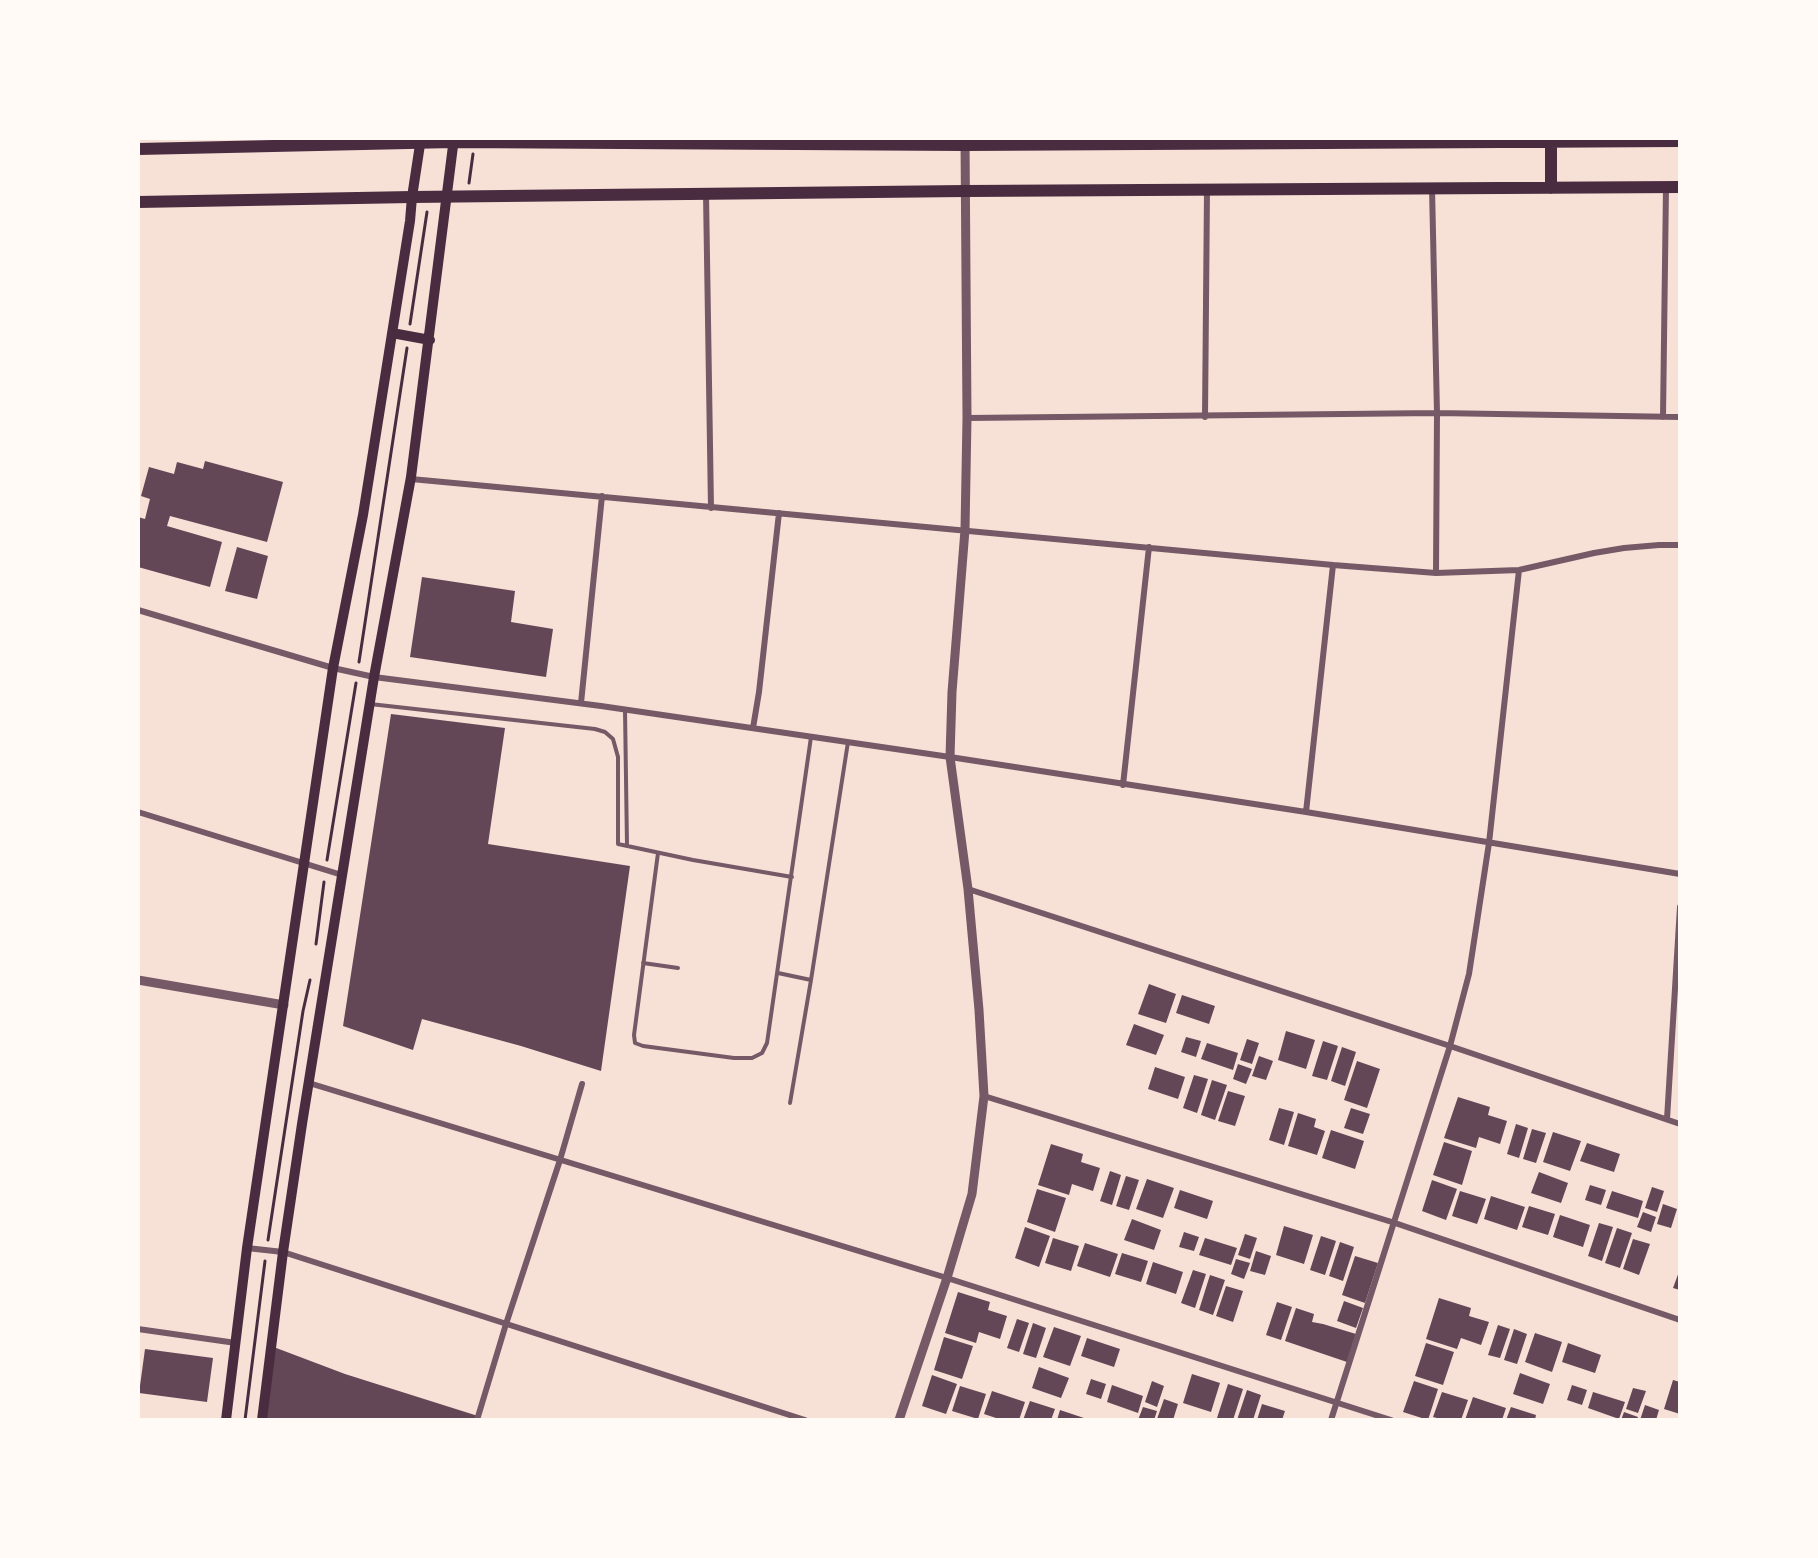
<!DOCTYPE html>
<style>
body{margin:0}
#map{position:relative;width:1818px;height:1558px;overflow:hidden;background:#f7e1d7;font-family:Poppins,sans-serif}
canvas{display:block}
.frame{position:absolute;inset:0;border:140px solid #fffaf5;pointer-events:none}
</style>
<div id="map">
<canvas width="1818" height="1558"></canvas>
<div class="frame"></div>
</div>
<script>
const g = document.querySelector('canvas').getContext('2d');
g.lineJoin = 'round';
function paint(path, color) {
  g.fillStyle = color;
  g.fill(path, 'evenodd');
}
function shape(rows) {
  const path = new Path2D();
  for (const r of rows) {
    path.moveTo(r[0], r[1]);
    for (let i = 2; i < r.length; i += 2) path.lineTo(r[i], r[i + 1]);
  }
  return path;
}
function trace(path, color, width, dash) {
  g.strokeStyle = color;
  g.lineWidth = width;
  g.lineCap = dash ? 'butt' : 'round';
  g.setLineDash(dash || []);
  g.stroke(path);
}
const building = shape([
 [205,461,283,482,267,542,170,516,167,526,222,542,210,587,138,567,138,517,145,519,150,499,141,496,149,467,174,474,177,462,203,469],
 [237,547,268,556,257,599,225,591],
 [422,577,515,591,511,622,553,629,546,677,410,657],
 [391,714,505,728,488,844,630,866,601,1071,521,1046,422,1019,413,1050,343,1026],
 [1149,984,1176,994,1166,1023,1138,1014],
 [1182,995,1215,1006,1209,1024,1176,1013],
 [1134,1024,1164,1035,1156,1055,1126,1045],
 [1286,1031,1315,1040,1306,1069,1278,1060],
 [1186,1037,1201,1041,1196,1057,1181,1052],
 [1247,1039,1259,1043,1252,1064,1240,1060],
 [1323,1041,1338,1046,1327,1080,1312,1076],
 [1207,1043,1238,1053,1233,1070,1201,1059],
 [1342,1047,1356,1052,1345,1086,1331,1081],
 [1259,1056,1273,1061,1266,1080,1252,1076],
 [1357,1061,1380,1069,1367,1108,1344,1100],
 [1238,1064,1252,1069,1246,1084,1233,1079],
 [1155,1067,1185,1077,1178,1099,1148,1089],
 [1194,1075,1208,1079,1197,1113,1183,1108],
 [1212,1080,1227,1085,1215,1120,1201,1115],
 [1228,1091,1245,1096,1235,1126,1218,1121],
 [1458,1097,1490,1107,1488,1115,1507,1121,1500,1144,1479,1137,1476,1148,1444,1138],
 [1279,1108,1294,1112,1284,1145,1269,1140],
 [1351,1108,1370,1114,1363,1134,1344,1128],
 [1298,1113,1316,1119,1314,1127,1325,1131,1317,1155,1288,1146],
 [1516,1124,1528,1128,1519,1158,1507,1154],
 [1532,1129,1546,1133,1536,1163,1523,1159],
 [1331,1130,1364,1141,1355,1169,1322,1158],
 [1553,1132,1581,1141,1570,1171,1543,1162],
 [1444,1142,1472,1151,1462,1185,1433,1175],
 [1587,1143,1620,1154,1614,1172,1580,1161],
 [1051,1144,1083,1154,1081,1162,1100,1168,1093,1191,1072,1184,1069,1195,1038,1185],
 [1110,1171,1121,1175,1112,1205,1100,1201],
 [1539,1172,1568,1183,1561,1203,1531,1193],
 [1126,1176,1139,1180,1129,1210,1116,1206],
 [1147,1179,1174,1188,1163,1218,1136,1209],
 [1432,1180,1457,1189,1446,1220,1422,1211],
 [1590,1185,1606,1190,1601,1205,1585,1200],
 [1652,1187,1664,1191,1657,1212,1645,1208],
 [1037,1189,1066,1198,1055,1232,1027,1222],
 [1180,1190,1213,1201,1207,1219,1174,1208],
 [1460,1191,1486,1199,1477,1224,1452,1216],
 [1612,1191,1643,1201,1638,1218,1606,1208],
 [1491,1196,1525,1207,1517,1230,1484,1219],
 [1663,1204,1677,1209,1671,1228,1657,1224],
 [1529,1206,1555,1214,1548,1235,1522,1227],
 [1643,1212,1656,1217,1651,1232,1637,1227],
 [1560,1215,1590,1225,1583,1247,1553,1237],
 [1132,1219,1161,1230,1154,1250,1124,1240],
 [1599,1223,1613,1227,1602,1261,1588,1256],
 [1284,1226,1313,1235,1304,1264,1276,1255],
 [1025,1227,1050,1236,1039,1267,1015,1258],
 [1617,1228,1632,1233,1620,1268,1605,1263],
 [1184,1232,1199,1237,1194,1251,1179,1247],
 [1245,1234,1257,1238,1250,1259,1238,1255],
 [1321,1236,1336,1241,1325,1275,1310,1270],
 [1053,1238,1079,1246,1071,1271,1045,1263],
 [1205,1238,1237,1248,1231,1265,1199,1255],
 [1633,1239,1650,1244,1639,1275,1623,1269],
 [1340,1242,1354,1247,1343,1281,1329,1276],
 [1085,1243,1118,1254,1110,1277,1077,1266],
 [1256,1251,1271,1256,1265,1275,1250,1271],
 [1122,1253,1148,1261,1141,1282,1115,1274],
 [1355,1256,1378,1263,1365,1303,1342,1295],
 [1236,1259,1250,1263,1244,1279,1231,1274],
 [1153,1262,1183,1272,1176,1294,1146,1284],
 [1680,1269,1680,1290,1673,1288],
 [1193,1270,1206,1274,1195,1308,1181,1303],
 [1210,1275,1225,1280,1213,1315,1199,1310],
 [1226,1286,1243,1291,1233,1322,1216,1316],
 [958,1292,990,1302,988,1310,1007,1316,1000,1339,979,1332,976,1343,945,1333],
 [1439,1298,1471,1308,1469,1316,1489,1322,1481,1345,1461,1338,1457,1349,1426,1339],
 [1344,1301,1363,1308,1356,1328,1337,1321],
 [1277,1302,1292,1307,1281,1340,1266,1335],
 [1296,1308,1314,1314,1312,1322,1323,1324,1356,1334,1347,1362,1285,1341],
 [1017,1319,1029,1323,1019,1352,1007,1348],
 [1033,1323,1046,1328,1036,1358,1023,1354],
 [1498,1325,1510,1329,1500,1358,1488,1355],
 [1054,1327,1081,1336,1070,1366,1043,1357],
 [1514,1329,1527,1334,1517,1364,1504,1360],
 [1535,1333,1562,1342,1552,1372,1525,1362],
 [944,1337,973,1346,962,1379,934,1370],
 [1087,1338,1120,1349,1114,1367,1081,1356],
 [1426,1343,1454,1352,1443,1385,1415,1376],
 [1568,1343,1601,1355,1595,1373,1562,1362],
 [271,1346,345,1374,478,1416,477,1420,262,1420],
 [145,1349,213,1358,207,1402,139,1393],
 [1039,1367,1069,1378,1061,1398,1032,1388],
 [1520,1373,1550,1384,1543,1404,1513,1394],
 [1192,1374,1220,1383,1211,1412,1183,1403],
 [932,1375,957,1384,946,1414,922,1406],
 [1091,1379,1106,1384,1101,1399,1086,1394],
 [1673,1380,1680,1382,1680,1414,1664,1409],
 [1152,1381,1164,1386,1157,1407,1145,1402],
 [1414,1381,1438,1389,1428,1420,1403,1412],
 [1228,1384,1243,1389,1233,1420,1222,1420,1217,1418],
 [1112,1385,1143,1396,1138,1413,1107,1402],
 [1572,1385,1587,1390,1582,1405,1567,1400],
 [960,1386,986,1394,978,1419,952,1411],
 [1633,1388,1646,1391,1638,1413,1626,1409],
 [1247,1390,1261,1395,1253,1420,1237,1420],
 [992,1391,1025,1402,1019,1420,1002,1420,984,1414],
 [1442,1392,1468,1400,1461,1420,1444,1420,1433,1417],
 [1593,1392,1625,1402,1619,1419,1588,1408],
 [1473,1397,1506,1408,1502,1420,1465,1420],
 [1164,1399,1178,1404,1173,1420,1157,1419],
 [1030,1401,1055,1409,1051,1420,1023,1420],
 [1262,1404,1285,1411,1282,1420,1257,1420],
 [1645,1405,1659,1410,1656,1420,1640,1420],
 [1143,1407,1157,1411,1154,1420,1138,1420],
 [1511,1407,1536,1415,1535,1420,1506,1420],
 [1060,1410,1090,1420,1057,1420],
 [1624,1412,1638,1417,1637,1420,1621,1420]
]);
const path = shape([
 [469,183,473,154],
 [410,324,427,212],
 [359,662,407,348],
 [327,860,356,683],
 [316,944,324,882],
 [268,1240,303,1011,310,980],
 [245,1420,265,1261]
]);
const service = shape([
 [370,704,595,729,605,732,613,739,618,757,618,844,693,860,792,877],
 [625,710,627,846],
 [658,853,634,1035,635,1043,643,1046,734,1058,752,1058,762,1053,767,1043,811,737],
 [643,963,678,968],
 [778,973,811,980,790,1103],
 [811,980,848,742]
]);
const minor = shape([
 [1432,188,1437,413,1436,573],
 [706,194,711,508],
 [1205,417,1207,190],
 [1663,417,1666,187],
 [967,418,1437,413,1680,417],
 [411,479,1333,565,1436,573,1519,570,1594,553,1624,548,1659,545,1680,545],
 [138,610,333,668,374,677,601,706,950,757,1306,812,1680,874],
 [581,703,602,496],
 [753,728,759,692,779,513],
 [1123,785,1149,547],
 [138,812,342,875],
 [1306,812,1333,565],
 [968,889,1450,1046,1680,1124],
 [309,1083,947,1278,1391,1420],
 [984,1096,1395,1223,1680,1320],
 [1667,1119,1680,907],
 [247,1248,283,1252,805,1420],
 [138,1329,236,1343],
 [477,1420,506,1324,560,1160,582,1084],
 [1331,1420,1450,1046,1469,974,1489,843,1519,570]
]);
const tertiary = shape([
 [138,980,284,1005],
 [899,1420,947,1278,972,1194,984,1096,979,1010,968,889,950,757,952,692,965,530,967,418,965,138]
]);
const secondary = shape([
 [392,333,430,340],
 [226,1420,247,1248,333,668,363,515,410,221,412,197,421,138],
 [262,1420,283,1252,302,1124,374,677,411,477,454,138]
]);
const primary = shape([
 [1551,142,1551,188],
 [138,149,453,142,965,145,1680,141],
 [138,202,412,197,965,191,1680,187]
]);
paint(building, '#644757');
trace(path, '#4a2c40', 3);
trace(service, '#755966', 4);
trace(minor, '#755966', 6);
trace(tertiary, '#755966', 9);
trace(secondary, '#4a2c40', 10);
trace(primary, '#4a2c40', 12);
</script>
